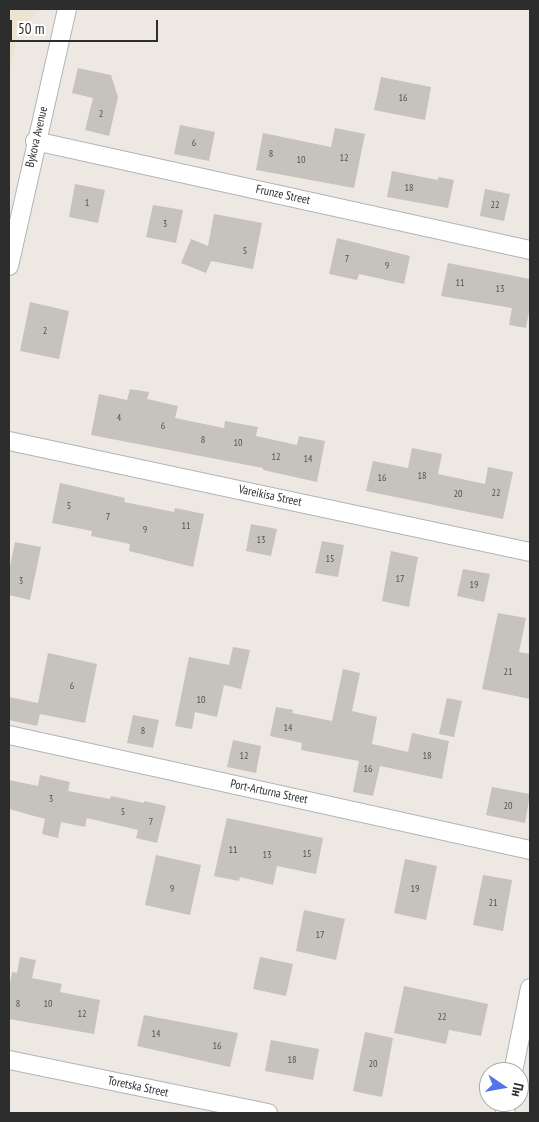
<!DOCTYPE html>
<meta charset="utf-8">
<style>
body{margin:0}
#map{position:relative;width:539px;height:1122px;overflow:hidden;background:#ede8e2;font-family:"PT Sans Narrow",sans-serif}
canvas{display:block}
.frame{position:absolute;inset:0;border:10px solid #2d2d2d;pointer-events:none}
.north{position:absolute;left:479px;top:1062px;width:50px;height:50px;box-sizing:border-box;background:#fff;border:1px solid #ababab;border-radius:50%;rotate:102deg;font-size:14px;font-weight:700;line-height:20px;text-align:center;color:#2d2d2d}
.north::after{content:'';display:block;margin:auto;width:18px;height:22px;background:#5276e9;clip-path:polygon(50% 0,100% 100%,50% 72%,0 100%)}
.scale{position:absolute;left:10px;top:20px;width:148px;height:22px;box-sizing:border-box;border:2px solid #2d2d2d;border-top:0;padding-left:6px;font-size:15px;line-height:18px;white-space:nowrap;color:#2d2d2d;-webkit-text-stroke:4px #fff;paint-order:stroke}
</style>
<div id="map">
<canvas width="539" height="1122"></canvas>
<div class="frame"></div>
<div class="north">Пн</div>
<div class="scale">50 m</div>
</div>
<script>
const g = document.querySelector('canvas').getContext('2d');
g.lineJoin = 'round';
function paint(path, color) {
  g.fillStyle = color;
  g.fill(path, 'evenodd');
}
function shape(rows) {
  const path = new Path2D();
  for (const r of rows) {
    path.moveTo(r[0], r[1]);
    for (let i = 2; i < r.length; i += 2) path.lineTo(r[i], r[i + 1]);
  }
  return path;
}
function trace(path, color, width, dash) {
  g.strokeStyle = color;
  g.lineWidth = width;
  g.lineCap = dash ? 'butt' : 'round';
  g.setLineDash(dash || []);
  g.stroke(path);
}
function drawText(font, color, halo, rows, align = 'center') {
  g.font = font + ' "PT Sans Narrow",sans-serif';
  g.lineWidth = 4;
  g.setLineDash([]);
  g.textBaseline = 'middle';
  g.strokeStyle = halo;
  g.fillStyle = color;
  for (const [text, x, y, turn = 0] of rows) {
    g.save();
    g.translate(x, y);
    g.rotate((+turn || 0) * Math.PI / 180);
    g.textAlign = isNaN(turn) ? turn : align;
    if (halo) g.strokeText(text, 0, 0);
    g.fillText(text, 0, 0);
    g.restore();
  }
}
const education = shape([
 [9,9,41,9,17,36,9,77]
]);
const building = shape([
 [78,68,111,75,118,97,109,136,85,130,93,98,72,93],
 [381,77,431,87,425,120,374,110],
 [180,125,215,132,209,161,174,154],
 [335,128,365,134,354,188,256,170,263,133,331,147],
 [392,171,438,180,438,177,454,180,448,208,387,197],
 [75,184,105,190,98,223,69,217],
 [485,189,510,194,504,221,480,216],
 [153,205,183,210,176,243,146,237],
 [214,214,262,223,253,269,211,261,206,273,181,263,191,239,208,246],
 [337,238,410,256,404,284,359,274,357,280,329,274],
 [448,263,530,279,530,306,526,328,509,325,512,308,441,296],
 [30,302,69,311,59,359,20,351],
 [130,389,149,392,147,399,178,406,175,418,224,428,225,421,258,427,256,436,297,445,299,436,325,441,317,482,263,470,263,468,91,435,99,394,127,400],
 [412,448,442,454,438,474,485,484,488,467,513,472,503,519,366,491,373,461,408,468],
 [60,483,125,498,124,502,174,512,175,508,204,514,193,567,129,551,130,544,91,536,92,531,52,523],
 [251,524,277,529,271,556,246,551],
 [322,541,344,545,338,577,315,573],
 [15,542,41,547,30,600,9,595,9,571],
 [391,551,418,557,409,607,382,601],
 [463,569,490,574,484,602,457,596],
 [498,613,526,618,519,652,530,654,530,699,482,689],
 [233,647,250,650,241,689,224,685,217,717,195,712,192,729,175,726,189,657,229,665],
 [48,653,97,664,85,723,40,714,37,726,9,720,9,697,38,703],
 [343,669,360,673,352,711,377,717,372,744,408,752,412,733,449,741,442,779,380,766,373,796,353,792,359,761,301,750,302,743,270,736,276,707,293,710,292,713,332,721],
 [447,698,462,701,454,737,439,734],
 [133,715,159,720,153,748,127,743],
 [233,740,261,746,256,773,227,767],
 [40,775,70,782,68,791,110,799,111,796,144,803,144,801,166,806,157,843,136,838,138,830,87,818,85,827,61,822,58,838,42,834,45,819,9,809,9,780,38,786],
 [492,787,530,794,525,823,486,815],
 [227,818,323,838,316,874,277,866,273,885,240,877,239,881,214,876],
 [156,855,201,865,190,915,145,905],
 [405,859,437,866,426,920,394,913],
 [483,875,512,880,503,931,473,925],
 [304,910,345,919,336,960,296,951],
 [20,957,36,960,32,978,62,984,60,992,100,1000,94,1034,9,1019,9,989,12,972,17,973],
 [260,957,293,964,286,996,253,989],
 [404,986,488,1004,481,1036,449,1030,446,1044,394,1033],
 [144,1015,238,1033,230,1067,137,1046],
 [365,1032,393,1038,382,1097,353,1091],
 [271,1040,319,1049,313,1080,265,1071]
]);
const street = shape([
 [35,141,530,250],
 [9,266,67,9],
 [9,441,530,552],
 [9,735,530,850],
 [9,1060,268,1113],
 [513,1072,530,988],
 [505,1113,507,1102]
]);
const numberNames = [
 ["16",403,98],
 ["2",101,114],
 ["6",194,143],
 ["8",271,154],
 ["12",344,158],
 ["10",301,160],
 ["18",409,188],
 ["1",87,203],
 ["22",495,205],
 ["3",165,224],
 ["5",245,251],
 ["7",347,259],
 ["9",387,266],
 ["11",460,283],
 ["13",500,289],
 ["2",45,331],
 ["4",119,418],
 ["6",163,426],
 ["8",203,440],
 ["10",238,443],
 ["12",276,457],
 ["14",308,459],
 ["18",422,476],
 ["16",382,478],
 ["22",496,493],
 ["20",458,494],
 ["5",69,506],
 ["7",108,517],
 ["11",186,526],
 ["9",145,530],
 ["13",261,540],
 ["15",330,559],
 ["17",400,579],
 ["3",21,581],
 ["19",474,585],
 ["21",508,672],
 ["6",72,686],
 ["10",201,700],
 ["14",288,728],
 ["8",143,731],
 ["12",244,756],
 ["18",427,756],
 ["16",368,769],
 ["3",51,799],
 ["20",508,806],
 ["5",123,812],
 ["7",151,822],
 ["11",233,850],
 ["15",307,854],
 ["13",267,855],
 ["9",172,889],
 ["19",415,889],
 ["21",493,903],
 ["17",320,935],
 ["8",18,1004],
 ["10",48,1004],
 ["12",82,1014],
 ["22",442,1017],
 ["14",156,1034],
 ["16",217,1046],
 ["18",292,1060],
 ["20",373,1064]
];
const streetNames = [
 ["Bykova Avenue",37,137,-77],
 ["Frunze Street",283,195,12],
 ["Vareikisa Street",270,496,12],
 ["Port-Arturna Street",269,792,12],
 ["Toretska Street",138,1087,12]
];
paint(education, '#ede3d3');
paint(building, '#c6c2bd');
trace(street, '#b2b4bc', 20);
trace(street, '#fff', 18);
drawText('10px', '#535251', null, numberNames);
drawText('12px', '#2d2d2d', '#fff', streetNames);
</script>
